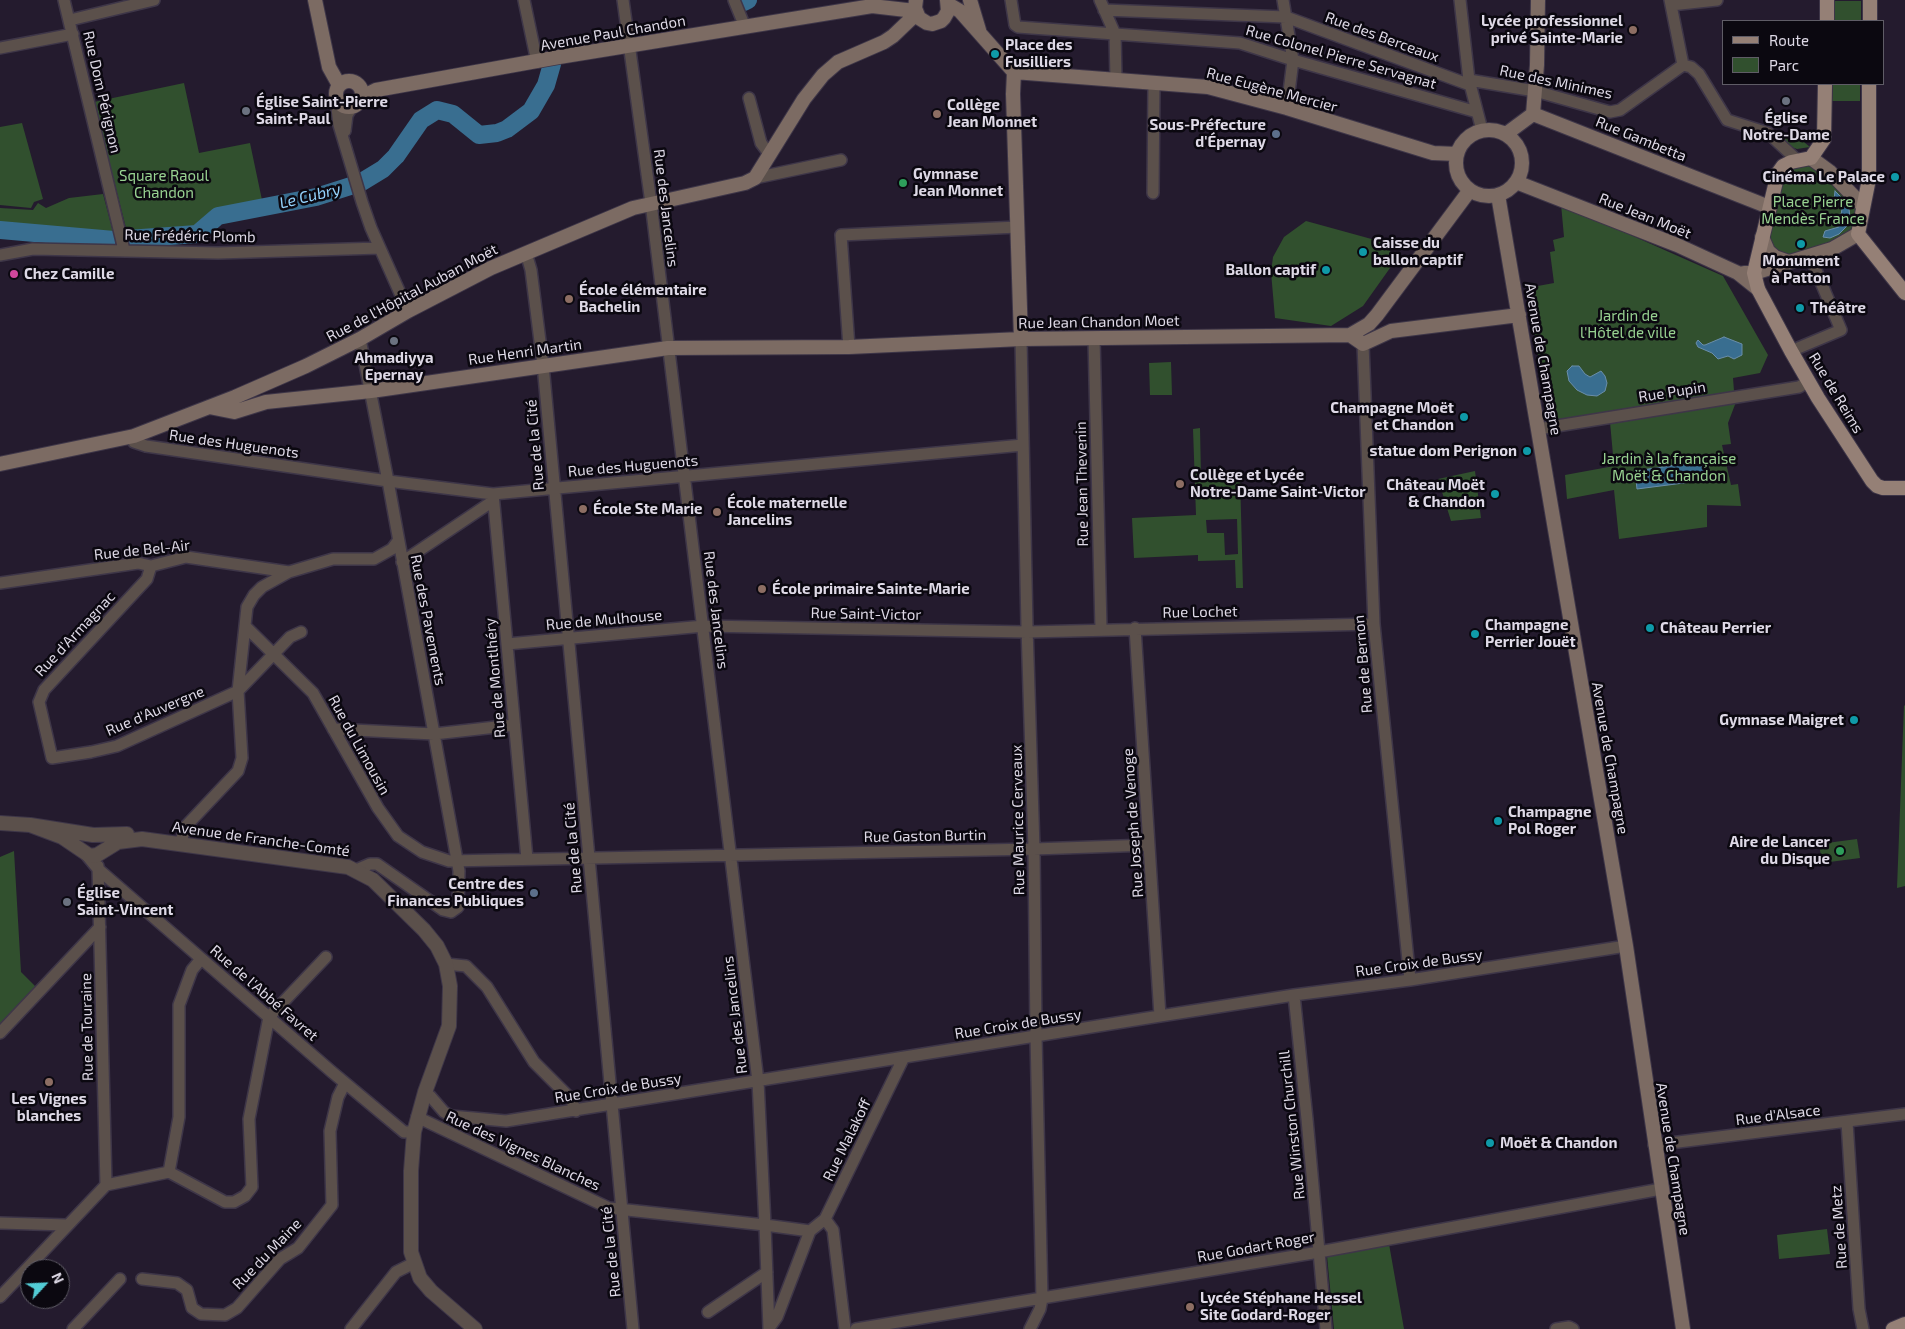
<!DOCTYPE html>
<meta charset="utf-8">
<style>
body{margin:0}
#map{position:relative;width:1905px;height:1329px;overflow:hidden;background:#241b2e;font-family:"Exo 2",sans-serif}
canvas{display:block}
.legend{position:absolute;left:1722px;top:20px;width:162px;height:65px;box-sizing:border-box;background:#0b0810;border:1px solid #5f5c66;margin:0;padding:6px 9px;list-style:none;font-size:15px;color:#ded9e6}
.legend li{display:flex;align-items:center;gap:10px;height:25px}
.legend b{width:25px;border:1px solid #5f5c66}
.north{position:absolute;left:20px;top:1259px;width:50px;height:50px;box-sizing:border-box;background:#0b0810;border:1px solid #5f5c66;border-radius:50%;rotate:65deg;font-size:14px;font-weight:700;line-height:20px;text-align:center;color:#ded9e6}
.north::after{content:'';display:block;margin:auto;width:18px;height:22px;background:#52ccd5;clip-path:polygon(50% 0,100% 100%,50% 72%,0 100%)}
</style>
<div id="map">
<canvas width="1905" height="1329"></canvas>
<ul class="legend">
<li><b style="height:6px;background:#958076"></b>Route</li>
<li><b style="height:14px;background:#31502e"></b>Parc</li>
</ul>
<div class="north">N</div>
</div>
<script>
const g = document.querySelector('canvas').getContext('2d');
g.lineJoin = 'round';
function paint(path, color) {
  g.fillStyle = color;
  g.fill(path, 'evenodd');
}
function shape(rows) {
  const path = new Path2D();
  for (const r of rows) {
    if (r.length === 3) {
      path.moveTo(r[0] + r[2], r[1]);
      path.arc(r[0], r[1], r[2], 0, 2 * Math.PI);
      continue;
    }
    path.moveTo(r[0], r[1]);
    for (let i = 2; i < r.length; i += 2) path.lineTo(r[i], r[i + 1]);
  }
  return path;
}
function trace(path, color, width, dash) {
  g.strokeStyle = color;
  g.lineWidth = width;
  g.lineCap = dash ? 'butt' : 'round';
  g.setLineDash(dash || []);
  g.stroke(path);
}
function drawText(font, color, halo, rows, align = 'center') {
  g.font = font + ' "Exo 2",sans-serif';
  g.lineWidth = 5;
  g.setLineDash([]);
  g.textBaseline = 'middle';
  g.strokeStyle = halo;
  g.fillStyle = color;
  for (const [text, x, y, turn = 0] of rows) {
    g.save();
    g.translate(x, y);
    g.rotate((+turn || 0) * Math.PI / 180);
    g.textAlign = isNaN(turn) ? turn : align;
    if (halo) g.strokeText(text, 0, 0);
    g.fillText(text, 0, 0);
    g.restore();
  }
}
const green = shape([
 [1833,1,1861,1,1861,21,1833,21],
 [184,83,199,153,250,143,262,200,214,212,195,230,128,236,94,102],
 [1833,84,1860,84,1860,101,1832,101],
 [22,123,43,199,34,202,31,208,0,205,0,127],
 [1786,136,1799,138,1810,147,1797,149,1786,145,1779,138],
 [1804,163,1821,168,1842,187,1856,208,1856,221,1854,230,1845,238,1810,251,1780,257,1768,244,1783,173],
 [103,194,116,243,0,233,0,208,33,210,38,203,46,208,69,198],
 [1561,204,1723,276,1768,355,1760,373,1733,378,1734,391,1549,423,1527,288,1554,283,1550,252,1555,251,1553,240,1564,237],
 [1306,221,1386,243,1395,261,1363,306,1331,326,1275,318,1271,272,1273,257,1284,237],
 [1171,362,1172,395,1150,395,1149,363],
 [1736,402,1728,423,1731,444,1722,445,1731,485,1738,484,1741,506,1707,505,1707,527,1619,539,1614,490,1567,499,1565,475,1614,466,1610,422],
 [1200,428,1201,477,1240,476,1243,588,1236,588,1235,560,1198,561,1198,555,1134,558,1132,518,1196,515,1193,429],
 [1237,519,1238,554,1225,555,1224,533,1207,533,1206,520],
 [1475,471,1481,518,1451,521,1438,479],
 [1904,705,1905,706,1905,886,1897,888],
 [1857,839,1860,858,1822,863,1819,844],
 [14,851,21,972,37,988,0,1026,0,857],
 [1827,1229,1830,1254,1779,1259,1777,1235],
 [1389,1244,1404,1329,1334,1329,1327,1256]
]);
const water = shape([
 [1835,191,1844,200,1849,209,1850,218,1847,226,1839,234,1830,238,1823,237,1825,231,1839,227,1842,209,1834,200,1835,191],
 [1724,337,1742,344,1742,355,1734,359,1728,356,1718,359,1712,353,1698,347,1696,343,1698,340,1703,345,1705,345,1724,337],
 [1572,366,1579,366,1585,374,1590,377,1601,371,1605,376,1607,383,1605,391,1597,396,1587,395,1577,390,1569,381,1567,371,1572,366],
 [1704,461,1707,470,1707,480,1637,489,1635,471,1704,461]
]);
const river = shape([
 [744,2,748,0],
 [0,230,114,240,197,234,218,216,316,197,360,183,383,169,396,156,421,120,437,110,453,114,479,135,497,133,507,129,531,111,546,85,552,64]
]);
const minor = shape([
 [64,0,124,250],
 [524,0,537,62],
 [734,0,745,27],
 [1011,0,1015,25,1018,27,1240,43,1293,60,1477,112],
 [1100,0,1115,34,1116,79],
 [1283,0,1293,60,1287,108],
 [1460,0,1469,80,1482,130],
 [1670,0,1683,65,1691,67,1699,74,1727,120,1768,133,1797,160],
 [1671,5,1717,0],
 [1104,10,1286,17,1470,85],
 [70,20,154,0],
 [0,48,73,34],
 [1469,80,1535,91,1610,112,1620,110,1683,65],
 [749,98,761,143,770,155],
 [339,103,337,108,339,125,362,202,371,228,408,311],
 [345,131,347,115,352,107],
 [755,178,841,160],
 [1153,193,1154,82],
 [526,253,531,270,543,365,633,1329],
 [0,255,33,249,218,253,380,248],
 [1094,338,1101,629],
 [1021,339,1027,627,1034,849,1036,1036,1042,1299,1040,1309,1030,1329],
 [1363,344,1374,624,1410,980],
 [849,347,841,235,1018,227],
 [1791,351,1841,330,1810,256],
 [1538,429,1799,387,1809,381],
 [134,436,134,442,146,446,388,481,493,494,1023,445],
 [493,494,527,859],
 [402,562,493,501],
 [151,566,147,579,44,690,39,702,52,758,91,752,117,746,238,691,290,637,301,632],
 [0,583,138,563,151,566,186,557,289,572,333,559,374,559,392,549,398,541],
 [245,626,313,693,378,808,398,836,422,852,449,861,1034,849,1149,845],
 [1135,628,1160,1016],
 [507,644,704,626,1027,632,1374,624],
 [333,729,434,734,514,725],
 [180,844,186,826,238,771,242,758,238,691,247,607,254,595,262,587,289,572],
 [84,852,98,869,332,1072,404,1132,414,1132],
 [98,866,106,1185],
 [356,870,370,864,377,864,443,910,451,912,458,907,459,871,388,481,360,339],
 [446,964,466,966,487,987,534,1062,571,1099,576,1111],
 [1294,995,1307,1119,1326,1329],
 [0,1033,100,927],
 [425,1092,431,1097,444,1112,451,1116,506,1121,1160,1016,1294,995,1410,980,1626,946],
 [417,1117,609,1208,765,1225,758,1081,651,203,623,0],
 [1847,1122,1859,1309,1863,1329],
 [1654,1145,1905,1114],
 [169,1172,179,1117,179,1005,192,970,201,959],
 [106,1185,169,1172,225,1202,234,1202,245,1196,252,1187,249,1119,269,1017,326,957],
 [825,1219,833,1230,845,1329],
 [0,1223,67,1225],
 [142,1279,177,1283,187,1290,192,1308,201,1314,225,1315,237,1308,280,1259,298,1248,332,1205,330,1131,338,1097,345,1083],
 [0,1297,106,1185],
 [708,1312,767,1272],
 [769,1328,777,1317,810,1231,825,1219,904,1057],
 [73,1329,120,1279],
 [351,1329,396,1272,414,1263],
 [769,1329,765,1225,810,1231],
 [856,1329,1319,1252,1661,1189],
 [1556,1329,1569,1327,1573,1329]
]);
const tertiary = shape([
 [0,823,30,825,93,835,127,834],
 [30,825,62,837,90,856,97,855,118,842,142,839,348,867,373,880,424,930,437,946,446,964,450,986,449,1026,425,1092,414,1132,411,1171,411,1252,420,1278,431,1291,475,1329]
]);
const secondary = shape([
 [315,0,329,67,339,85],
 [916,0,915,8,919,18,927,23,932,24,941,21,944,18,948,11,947,0],
 [970,0,979,30],
 [948,4,960,11,1014,72],
 [1014,72,1208,87,1287,108,1433,153,1457,154],
 [1014,72,1013,94,1021,339],
 [349,94,13],
 [362,97,376,90,559,57,872,6,915,11],
 [1533,114,1769,207],
 [1533,114,1537,65,1538,0],
 [1489,163,33],
 [1506,134,1533,114],
 [1811,158,1830,172,1863,206],
 [1516,182,1677,245,1738,273,1758,289],
 [1498,195,1626,946,1683,1329],
 [1762,237,1768,251,1775,257,1789,262],
 [1744,273,1754,273,1832,249,1858,234],
 [1350,335,1369,324,1377,315,1470,190],
 [1350,335,1363,344,1391,331,1519,315],
 [209,407,234,412,266,402,371,391,668,348,849,347,1021,339,1350,335],
 [0,464,134,436,235,397,306,366,360,339,408,311,491,268,633,208,745,183,755,178,804,99,823,75,838,62,884,42,893,36,916,14]
]);
const primary = shape([
 [1827,21,1827,0],
 [1870,21,1870,0],
 [1825,84,1824,139,1811,158,1791,162,1783,166,1778,173,1754,273,1758,289,1791,351,1818,398,1872,481,1877,486,1883,488,1905,488],
 [1869,84,1869,179,1858,234,1905,293],
 [1893,1329,1905,1324]
]);
const markers = [
 [1633,30,5,"#8d6e63"],
 [995,54,5,"#0f9aa8"],
 [1786,101,5,"#6b7280"],
 [246,111,5,"#6b7280"],
 [937,114,5,"#8d6e63"],
 [1276,134,5,"#5c6f8a"],
 [1895,177,5,"#0f9aa8"],
 [903,183,5,"#2e9e5b"],
 [1801,244,5,"#0f9aa8"],
 [1363,252,5,"#0f9aa8"],
 [1326,270,5,"#0f9aa8"],
 [14,274,5,"#d1479c"],
 [569,299,5,"#8d6e63"],
 [1800,308,5,"#0f9aa8"],
 [394,341,5,"#6b7280"],
 [1464,417,5,"#0f9aa8"],
 [1527,451,5,"#0f9aa8"],
 [1180,484,5,"#8d6e63"],
 [1495,494,5,"#0f9aa8"],
 [583,509,5,"#8d6e63"],
 [717,512,5,"#8d6e63"],
 [762,589,5,"#8d6e63"],
 [1650,628,5,"#0f9aa8"],
 [1475,634,5,"#0f9aa8"],
 [1854,720,5,"#0f9aa8"],
 [1498,821,5,"#0f9aa8"],
 [1840,851,5,"#2e9e5b"],
 [534,893,5,"#5c6f8a"],
 [67,902,5,"#6b7280"],
 [49,1082,5,"#8d6e63"],
 [1490,1143,5,"#0f9aa8"],
 [1190,1307,5,"#8d6e63"]
];
const poiNames = [
 ["Lycée professionnel",1623,21,"right"],
 ["privé Sainte-Marie",1623,38,"right"],
 ["Place des",1005,45],
 ["Fusilliers",1005,62],
 ["Église Saint-Pierre",256,102],
 ["Saint-Paul",256,119],
 ["Collège",947,105],
 ["Jean Monnet",947,122],
 ["Église",1786,118,"center"],
 ["Notre-Dame",1786,135,"center"],
 ["Sous-Préfecture",1266,125,"right"],
 ["d'Épernay",1266,142,"right"],
 ["Gymnase",913,174],
 ["Jean Monnet",913,191],
 ["Cinéma Le Palace",1885,177,"right"],
 ["Caisse du",1373,243],
 ["ballon captif",1373,260],
 ["Monument",1801,261,"center"],
 ["à Patton",1801,278,"center"],
 ["Ballon captif",1316,270,"right"],
 ["Chez Camille",24,274],
 ["École élémentaire",579,290],
 ["Bachelin",579,307],
 ["Théâtre",1810,308],
 ["Ahmadiyya",394,358,"center"],
 ["Epernay",394,375,"center"],
 ["Champagne Moët",1454,408,"right"],
 ["et Chandon",1454,425,"right"],
 ["statue dom Perignon",1517,451,"right"],
 ["Collège et Lycée",1190,475],
 ["Notre-Dame Saint-Victor",1190,492],
 ["Château Moët",1485,485,"right"],
 ["& Chandon",1485,502,"right"],
 ["École maternelle",727,503],
 ["Jancelins",727,520],
 ["École Ste Marie",593,509],
 ["École primaire Sainte-Marie",772,589],
 ["Champagne",1485,625],
 ["Perrier Jouët",1485,642],
 ["Château Perrier",1660,628],
 ["Gymnase Maigret",1844,720,"right"],
 ["Champagne",1508,812],
 ["Pol Roger",1508,829],
 ["Aire de Lancer",1830,842,"right"],
 ["du Disque",1830,859,"right"],
 ["Centre des",524,884,"right"],
 ["Finances Publiques",524,901,"right"],
 ["Église",77,893],
 ["Saint-Vincent",77,910],
 ["Les Vignes",49,1099,"center"],
 ["blanches",49,1116,"center"],
 ["Moёt & Chandon",1500,1143],
 ["Lycée Stéphane Hessel",1200,1298],
 ["Site Godard-Roger",1200,1315]
];
const streetNames = [
 ["Avenue Paul Chandon",613,33,-10],
 ["Rue des Berceaux",1382,37,20],
 ["Rue Colonel Pierre Servagnat",1341,57,16],
 ["Rue des Minimes",1556,82,12],
 ["Rue Eugène Mercier",1272,90,15],
 ["Rue Dom Pérignon",102,92,77],
 ["Rue Gambetta",1641,139,22],
 ["Rue des Jancelins",666,208,83],
 ["Rue Jean Moët",1645,216,22],
 ["Rue Frédéric Plomb",190,236,1],
 ["Rue de l'Hôpital Auban Moët",412,293,-28],
 ["Rue Jean Chandon Moet",1099,322,-1],
 ["Rue Henri Martin",525,352,-8],
 ["Avenue de Champagne",1543,359,80],
 ["Rue Pupin",1672,392,-9],
 ["Rue de Reims",1836,393,59],
 ["Rue des Huguenots",234,444,8],
 ["Rue de la Cité",535,445,-95],
 ["Rue des Huguenots",633,466,-5],
 ["Rue Jean Thevenin",1082,484,-91],
 ["Rue de Bel-Air",142,550,-6],
 ["Rue des Jancelins",716,610,83],
 ["Rue Lochet",1200,612,-1],
 ["Rue Saint-Victor",866,614,1],
 ["Rue des Pavements",428,620,79],
 ["Rue de Mulhouse",604,620,-5],
 ["Rue d'Armagnac",75,634,-47],
 ["Rue de Bernon",1363,664,-95],
 ["Rue de Montlhéry",495,678,-95],
 ["Rue d'Auvergne",155,711,-23],
 ["Rue du Limousin",359,745,61],
 ["Avenue de Champagne",1610,758,80],
 ["Rue Maurice Cerveaux",1018,820,-91],
 ["Rue Joseph de Venoge",1133,823,-94],
 ["Rue Gaston Burtin",925,836,-1],
 ["Avenue de Franche-Comté",261,839,8],
 ["Rue de la Cité",573,848,-95],
 ["Rue Croix de Bussy",1419,963,-8],
 ["Rue de l'Abbé Favret",264,993,41],
 ["Rue des Jancelins",735,1015,-97],
 ["Rue Croix de Bussy",1018,1024,-9],
 ["Rue de Touraine",87,1027,-91],
 ["Rue Croix de Bussy",618,1088,-9],
 ["Rue d'Alsace",1778,1115,-7],
 ["Rue Winston Churchill",1292,1125,-96],
 ["Rue Malakoff",847,1140,-64],
 ["Rue des Vignes Blanches",523,1151,25],
 ["Avenue de Champagne",1673,1159,81],
 ["Rue de Metz",1839,1227,-94],
 ["Rue Godart Roger",1256,1247,-10],
 ["Rue de la Cité",611,1252,-96],
 ["Rue du Maine",267,1254,-46]
];
const parkNames = [
 ["Square Raoul",164,176],
 ["Chandon",164,193],
 ["Place Pierre",1813,202],
 ["Mendès France",1813,219],
 ["Jardin de",1628,316],
 ["l'Hôtel de ville",1628,333],
 ["Jardin à la française",1669,459],
 ["Moët & Chandon",1669,476]
];
const waterNames = [
 ["Le Cubry",310,196,-14]
];
paint(green, '#31502e');
paint(water, '#396e90');
trace(water, '#6a8eaa', 1);
trace(river, '#396e90', 18);
trace(minor, '#3e3648', 14);
trace(tertiary, '#3e3648', 16);
trace(secondary, '#3e3648', 16);
trace(primary, '#3e3648', 16);
trace(minor, '#5b504b', 11);
trace(tertiary, '#5b504b', 14);
trace(secondary, '#7c6b63', 14);
trace(primary, '#958076', 14);
for (const [x, y, r, color] of markers) {
  const dot = new Path2D();
  dot.arc(x, y, r, 0, 2 * Math.PI);
  g.fillStyle = color;
  g.fill(dot);
  trace(dot, '#0b0810', 2);
}
drawText('bold 15px', '#ded9e6', '#0b0810', poiNames, 'left');
drawText('15px', '#ded9e6', '#0b0810', streetNames);
drawText('15px', '#98d291', '#0b0810', parkNames);
drawText('italic 16px', '#94d3fc', '#0b0810', waterNames);
</script>
